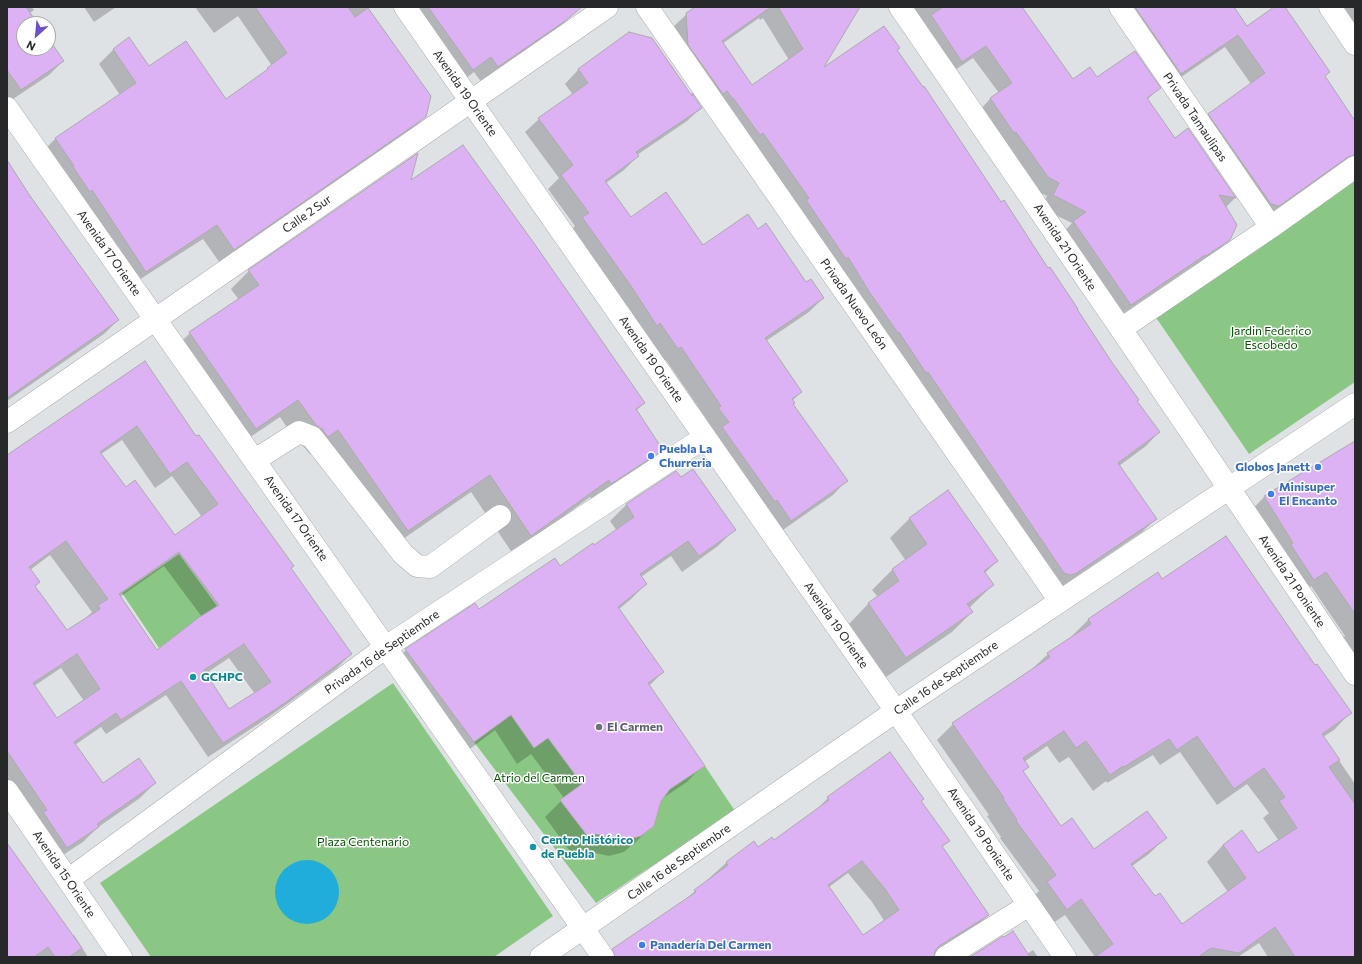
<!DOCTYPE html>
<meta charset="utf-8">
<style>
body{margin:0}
#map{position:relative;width:1362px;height:964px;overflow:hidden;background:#dfe2e5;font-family:Commissioner,sans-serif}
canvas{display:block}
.frame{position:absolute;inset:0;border:8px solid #272829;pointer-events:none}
.north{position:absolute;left:16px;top:16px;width:40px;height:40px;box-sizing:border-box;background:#fff;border:1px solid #a9a9a9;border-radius:50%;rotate:207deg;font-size:11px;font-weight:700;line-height:16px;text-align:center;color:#272829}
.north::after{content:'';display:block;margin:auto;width:14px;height:18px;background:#6d4fc8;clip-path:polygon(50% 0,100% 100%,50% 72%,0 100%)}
</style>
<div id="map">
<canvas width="1362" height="964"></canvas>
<div class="frame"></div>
<div class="north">N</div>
</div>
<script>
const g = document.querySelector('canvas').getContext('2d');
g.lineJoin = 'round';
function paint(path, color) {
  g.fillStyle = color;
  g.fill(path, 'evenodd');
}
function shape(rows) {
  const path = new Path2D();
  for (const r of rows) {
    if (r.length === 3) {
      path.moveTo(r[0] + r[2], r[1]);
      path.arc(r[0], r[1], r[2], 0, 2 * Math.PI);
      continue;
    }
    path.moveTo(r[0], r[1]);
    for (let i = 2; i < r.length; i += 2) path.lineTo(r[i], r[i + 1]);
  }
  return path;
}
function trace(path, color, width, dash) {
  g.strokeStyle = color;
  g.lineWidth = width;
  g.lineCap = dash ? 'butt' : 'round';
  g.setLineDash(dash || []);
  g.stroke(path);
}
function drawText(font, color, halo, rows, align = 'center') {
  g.font = font + ' Commissioner,sans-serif';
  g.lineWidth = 3;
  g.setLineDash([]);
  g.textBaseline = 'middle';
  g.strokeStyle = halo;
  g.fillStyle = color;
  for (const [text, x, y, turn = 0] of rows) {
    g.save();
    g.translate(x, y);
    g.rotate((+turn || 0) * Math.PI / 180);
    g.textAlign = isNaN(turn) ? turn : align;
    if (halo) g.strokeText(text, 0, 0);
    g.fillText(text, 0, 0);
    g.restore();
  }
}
const green = shape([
 [1355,180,1355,382,1249,454,1155,316],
 [179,554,217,606,159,648,122,593],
 [393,683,553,916,494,957,151,957,100,883],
 [511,715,534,748,548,738,582,784,560,800,589,838,603,828,610,837,626,840,641,836,654,826,661,801,670,789,705,766,735,811,596,903,474,742]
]);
const water = shape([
 [307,892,32]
]);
const shadow = shape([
 [7,7,32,7,34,10,30,13,37,24,24,24,24,48,48,48,48,39,63,61,49,75,7,103],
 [84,7,116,7,94,22],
 [195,7,366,7,430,96,425,116,411,131,220,263,203,239,131,285,41,153,56,138,120,95,99,64,113,50,129,39,149,67,225,101,261,76,272,66,238,16,214,33],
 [399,7,577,7,578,9,562,25,482,83,474,72,456,86],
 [697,7,858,7,821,71,896,51,1076,310,1136,401,1159,432,1146,446,1119,466,1156,519,1142,532,1061,587,673,27,687,14],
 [759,18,760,20,763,18,789,60,752,86,722,44],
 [904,7,1022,7,1072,80,1096,79,1159,88,1147,100,1174,140,1188,130,1235,198,1225,208,1229,239,1216,253,1193,268,1192,267,1118,317,1061,235,1072,223,1041,208,1047,196,1035,190,978,112,990,99,999,93,973,58,949,74],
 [1117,7,1233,7,1246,27,1276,7,1283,7,1329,72,1324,77,1355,123,1355,161,1265,218,1196,127,1209,115,1251,84,1225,47,1168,86],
 [1335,7,1355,7,1355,33],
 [629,33,691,96,692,95,701,108,687,121,637,155,638,156,624,170,606,183,631,218,702,246,758,230,806,284,823,298,809,312,766,341,801,392,792,401,792,404,846,481,833,495,777,534,705,423,707,420,666,360,664,362,569,232,575,226,548,189,559,178,525,132,539,119,573,95,565,84,578,70],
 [7,163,118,320,104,334,7,401],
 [410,183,644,403,636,411,661,450,644,468,593,501,590,497,513,554,471,492,390,548,320,447,310,454,304,447,298,443,280,417,237,446,172,351,190,333,239,300,231,289,249,271],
 [145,363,196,438,351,654,336,669,266,719,208,757,166,695,106,734,101,727,75,745,103,784,155,783,140,798,97,828,83,842,52,862,7,787,7,457],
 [122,440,155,488,172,476,202,517,174,537,125,488,101,454],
 [50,555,92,612,84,620,66,632,35,587,39,582,30,570],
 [164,566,202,617,156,651,120,597],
 [229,658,255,694,229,711,205,674],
 [61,668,84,701,57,719,34,686],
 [1355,442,1355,667,1339,642,1345,636,1311,586,1299,594,1249,513,1264,497],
 [676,472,734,530,718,546,682,572,671,556,641,577,646,584,630,600,619,609,663,672,649,686,703,765,687,782,660,800,653,825,636,842,624,852,609,856,578,849,572,854,545,817,564,798,531,754,517,764,495,730,458,758,390,666,406,650,559,567,594,547,617,531,610,521,626,505],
 [910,518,997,561,985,573,993,585,969,608,972,612,952,632,886,677,849,624,868,604,878,597,872,590,892,570,906,561,890,538],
 [1157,573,1162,580,1314,667,1350,713,1334,730,1323,737,1355,784,1355,957,1268,957,1259,943,1238,957,1095,957,1065,915,1050,925,1031,899,1039,891,1000,838,1001,837,987,816,989,815,937,740,953,724,1031,670,1048,654,1073,637,1072,636,1088,620],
 [1047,746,1059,763,1069,757,1093,791,1106,781,1107,783,1153,755,1160,765,1180,752,1217,805,1247,784,1269,813,1263,818,1279,841,1258,855,1223,845,1207,862,1228,892,1182,925,1155,898,1132,866,1149,854,1165,838,1094,850,1061,827,1023,772,1027,767,1024,762],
 [828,798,923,799,920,802,949,841,942,847,988,915,975,928,933,954,933,957,607,957,618,946,685,900,726,863,754,842,758,848,774,842,815,811],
 [848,873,872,902,885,922,863,937,829,887],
 [7,846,73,936,74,935,88,957,7,957],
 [1033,950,1038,957,972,957,1027,954]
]);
const building = shape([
 [7,7,26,7,38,24,24,24,24,48,48,48,48,38,64,61,21,90,7,70,7,7],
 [255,7,348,7,355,17,368,8,431,96,426,117,234,250,217,225,146,272,92,190,90,192,73,167,74,166,55,138,136,83,113,49,129,37,149,66,186,41,226,99,268,69,267,68,287,53,255,7],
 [428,7,582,7,565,21,498,67,491,57,473,70,428,7],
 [695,7,771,7,722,41,752,85,803,49,778,7,860,7,824,67,884,26,900,48,897,50,923,87,924,86,1001,202,1004,200,1048,268,1050,267,1078,309,1077,309,1111,361,1139,400,1137,401,1160,432,1118,463,1157,519,1075,574,1070,575,1064,573,928,372,926,373,899,332,898,333,870,293,848,257,846,259,806,200,809,198,763,133,760,135,733,98,732,98,727,91,723,94,688,45,686,13,695,7],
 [943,7,1022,7,1073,79,1090,67,1097,77,1135,51,1161,88,1147,98,1175,138,1188,128,1236,198,1219,195,1237,225,1230,240,1206,256,1205,255,1131,305,1073,221,1086,212,1053,195,1059,183,1048,177,1016,132,1014,133,990,98,1012,83,986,46,962,62,931,15,943,7],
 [1135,7,1234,7,1247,26,1274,7,1285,7,1330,72,1325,76,1355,121,1355,155,1348,157,1279,206,1271,204,1208,114,1265,73,1238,35,1181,74,1135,7],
 [629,32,652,38,692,96,692,93,702,108,636,152,639,156,605,181,631,217,666,192,703,245,748,214,758,229,766,223,806,282,811,279,824,298,765,338,802,392,792,399,795,403,793,404,848,481,791,521,777,500,775,502,722,427,729,422,718,408,721,406,681,347,678,349,660,323,657,326,631,286,582,217,589,213,561,175,573,165,538,118,588,83,578,69,629,32],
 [463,145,536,246,645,403,636,409,663,450,611,484,609,480,531,536,490,475,408,531,338,430,328,437,322,429,316,425,298,400,256,429,189,332,259,285,248,270,418,153,411,180,463,145],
 [7,160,30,196,119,320,7,398,7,160],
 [145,361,196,436,199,435,294,566,291,568,352,654,282,705,223,743,181,681,121,720,116,713,74,742,103,783,139,758,156,783,97,824,99,827,67,848,43,812,47,810,7,751,7,455,145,361],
 [137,426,170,474,187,462,218,504,175,535,135,480,126,487,100,452,137,426],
 [66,541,108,599,98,605,100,609,67,630,35,586,40,582,29,567,66,541],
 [179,552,219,605,198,618,157,650,119,594,179,552],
 [244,644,271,682,229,709,204,670,244,644],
 [77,654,100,689,57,718,33,683,77,654],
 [1355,441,1355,614,1326,572,1314,580,1291,545,1293,543,1264,496,1355,441],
 [693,469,736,530,699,556,688,541,640,574,647,584,618,607,664,672,648,683,705,766,670,789,661,801,654,826,641,836,626,840,595,834,589,838,560,800,582,784,548,738,534,748,511,715,474,742,405,649,475,603,479,609,555,558,560,566,593,543,594,545,634,517,626,504,676,471,681,477,693,469],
 [948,490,998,561,984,571,994,585,967,604,973,612,906,658,868,603,899,581,892,569,927,544,909,518,948,490],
 [1226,536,1315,665,1317,664,1352,713,1322,734,1340,760,1329,767,1355,804,1355,957,1295,957,1275,927,1239,953,1211,948,1198,957,1095,957,1113,944,1081,899,1067,910,1047,882,1056,875,1016,821,1017,820,1003,799,1004,798,952,723,1050,657,1047,653,1091,624,1088,619,1158,572,1162,579,1226,536],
 [1064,731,1076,748,1086,741,1110,775,1123,766,1124,767,1169,739,1177,750,1197,736,1234,789,1264,768,1285,797,1279,801,1297,828,1258,853,1242,830,1223,845,1246,878,1182,924,1160,893,1155,896,1131,864,1167,838,1147,811,1094,849,1072,818,1061,826,1023,771,1029,767,1023,758,1064,731],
 [890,752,924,799,921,801,950,841,942,846,989,915,939,946,935,951,934,957,615,957,612,949,696,892,694,890,728,865,726,862,754,841,758,847,772,837,774,840,829,800,827,797,890,752],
 [862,861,885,889,899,910,863,935,828,885,862,861],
 [7,843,82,948,69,957,55,957,48,947,34,957,7,957,7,843],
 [1013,931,1030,957,970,957,1003,936,1004,937,1013,931]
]);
const minor = shape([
 [405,7,896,711,1065,957],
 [647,7,1060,601],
 [900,7,1121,329,1355,674],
 [1120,7,1271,227],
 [1330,7,1355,44],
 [7,108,603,957],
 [1121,329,1271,227,1355,167],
 [7,422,607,7],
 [255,460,299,432,312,437,403,554,417,566,430,567,500,516],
 [7,791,121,957],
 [68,880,386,647,705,437],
 [541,957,896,711,1355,404],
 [946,957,1029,905]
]);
const markers = [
 [651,456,4,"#3f7fe0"],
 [1318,467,4,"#3f7fe0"],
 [1271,494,4,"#3f7fe0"],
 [193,677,4,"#0f9aa8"],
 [599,727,4,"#6b7280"],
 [533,847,4,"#0f9aa8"],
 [642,945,4,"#3f7fe0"]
];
const streetNames = [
 ["Avenida 19 Oriente",465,93,55],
 ["Privada Tamaulipas",1195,117,56],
 ["Calle 2 Sur",307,214,-35],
 ["Avenida 21 Oriente",1065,247,56],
 ["Avenida 17 Oriente",109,253,55],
 ["Privada Nuevo León",854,304,55],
 ["Avenida 19 Oriente",651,359,55],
 ["Avenida 17 Oriente",296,518,55],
 ["Avenida 21 Poniente",1292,581,56],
 ["Avenida 19 Oriente",836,625,55],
 ["Privada 16 de Septiembre",382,652,-35],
 ["Calle 16 de Septiembre",946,678,-34],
 ["Avenida 19 Poniente",981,834,56],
 ["Calle 16 de Septiembre",679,862,-35],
 ["Avenida 15 Oriente",64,874,56]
];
const parkNames = [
 ["Jardin Federico",1271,331],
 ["Escobedo",1271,345],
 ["Atrio del Carmen",539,778],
 ["Plaza Centenario",363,842]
];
const shopNames = [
 ["Puebla La",659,449],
 ["Churreria",659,463],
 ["Globos Janett",1310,467,"right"],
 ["Minisuper",1279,487],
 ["El Encanto",1279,501],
 ["Panadería Del Carmen",650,945]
];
const cultureNames = [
 ["GCHPC",201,677],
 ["Centro Histórico",541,840],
 ["de Puebla",541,854]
];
const worshipNames = [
 ["El Carmen",607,727]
];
paint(green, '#8ac784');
paint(water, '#20addb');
paint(shadow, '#0003');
paint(building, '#ddb2f5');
trace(building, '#aba9ac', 1);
trace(minor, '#a9acaf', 23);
trace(minor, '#fff', 22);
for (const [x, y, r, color] of markers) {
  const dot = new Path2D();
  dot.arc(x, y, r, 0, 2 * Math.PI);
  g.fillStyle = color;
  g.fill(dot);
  trace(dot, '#fff', 1.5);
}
drawText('12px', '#272829', '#fff', streetNames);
drawText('12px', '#075203', '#fff', parkNames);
drawText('bold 12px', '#366cbe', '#fff', shopNames, 'left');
drawText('bold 12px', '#0d838f', '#fff', cultureNames, 'left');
drawText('bold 12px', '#5b616d', '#fff', worshipNames, 'left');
</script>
